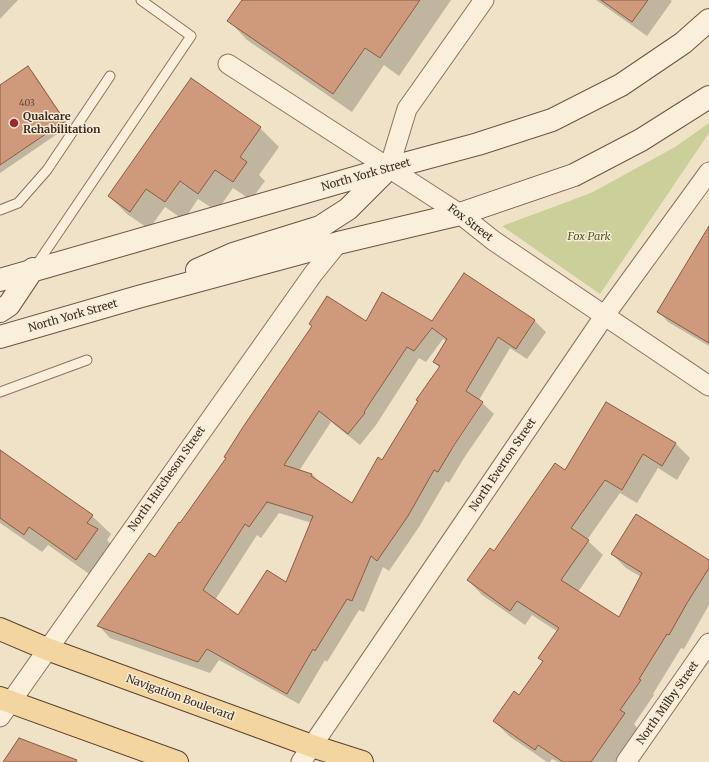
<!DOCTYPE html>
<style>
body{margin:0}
canvas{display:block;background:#f0e2c7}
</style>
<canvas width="709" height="762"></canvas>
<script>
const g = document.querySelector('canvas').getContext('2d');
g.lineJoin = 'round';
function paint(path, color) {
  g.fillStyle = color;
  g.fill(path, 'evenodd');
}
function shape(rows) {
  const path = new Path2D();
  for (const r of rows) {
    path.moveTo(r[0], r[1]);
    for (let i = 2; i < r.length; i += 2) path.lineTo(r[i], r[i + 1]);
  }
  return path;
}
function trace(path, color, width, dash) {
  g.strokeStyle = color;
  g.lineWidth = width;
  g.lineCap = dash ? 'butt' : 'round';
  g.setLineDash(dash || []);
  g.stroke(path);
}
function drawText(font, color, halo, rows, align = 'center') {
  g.font = font + ' Merriweather,serif';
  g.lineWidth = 3;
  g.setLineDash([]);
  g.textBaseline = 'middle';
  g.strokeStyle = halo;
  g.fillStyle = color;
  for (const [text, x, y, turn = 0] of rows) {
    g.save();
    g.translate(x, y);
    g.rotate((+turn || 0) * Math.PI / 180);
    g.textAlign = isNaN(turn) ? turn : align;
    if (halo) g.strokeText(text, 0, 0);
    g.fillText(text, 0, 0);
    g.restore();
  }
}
const green = shape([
 [709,123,709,133,600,294,502,226,591,193,675,147]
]);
const shadow = shape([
 [0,0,18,0,0,19],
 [243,0,451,0,399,76,384,65,352,112,247,40,229,21],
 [596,0,670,0,672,1,647,36],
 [28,68,33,72,69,126,0,173,0,86],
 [260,128,279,147,259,175,265,181,251,200,233,188,217,211,198,199,184,220,165,207,149,229,127,214,109,196],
 [709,234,709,346,668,322,659,312],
 [534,320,546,332,527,359,510,348,479,400,494,414,464,458,449,483,446,481,419,527,389,571,383,567,364,612,359,610,327,662,325,660,299,704,219,660,210,673,110,638,99,626,156,559,180,524,366,323],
 [443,339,446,341,434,362,440,368,382,461,352,504,321,484,312,474,299,471,331,422,360,445,376,425,419,358,426,362],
 [480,403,483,403,451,451,449,450],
 [279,513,312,523,287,584,239,617,215,600,257,535,261,538],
 [607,403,676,444,690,458,677,480,658,468,637,503,620,493,587,540,603,555,578,592,619,618,641,577,626,568,612,554,709,561,709,605,684,649,681,648,653,694,654,695,634,724,638,729,615,762,558,762,552,759,550,762,547,762,509,736,494,721,520,696,543,662,540,658,558,632,532,615,525,625,482,595,468,580,494,552,565,471],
 [0,451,92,516,111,534,107,540,115,549,95,578,48,545,42,552,0,523]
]);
const building = shape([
 [242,0,420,0,380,58,365,48,333,94,227,21,242,0],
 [601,0,648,0,632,22,601,0],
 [28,66,65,121,0,165,0,85,28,66],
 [191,78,261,127,240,157,247,162,233,182,215,170,198,194,180,181,165,202,146,189,130,212,108,196,191,78],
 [709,226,709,343,657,312,709,226],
 [464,273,535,320,516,349,498,337,466,391,483,402,453,447,438,472,434,470,408,516,377,561,371,556,352,601,347,599,315,651,313,649,287,694,207,649,198,662,97,626,149,553,155,557,179,522,180,523,226,458,224,457,243,427,312,326,309,324,327,296,366,321,382,292,432,321,464,273],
 [432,328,447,339,433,362,440,366,416,400,418,401,382,460,378,457,352,503,311,476,312,474,284,465,319,411,348,434,365,413,364,412,407,347,414,351,432,328],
 [267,502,313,516,286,582,267,570,238,615,203,590,245,524,249,527,267,502],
 [606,402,676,443,662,466,643,454,622,490,605,480,571,528,589,540,561,580,619,617,642,573,611,554,636,514,709,560,709,568,687,603,669,635,667,634,639,679,641,680,620,710,625,713,591,762,563,762,538,745,535,750,493,721,514,691,519,695,543,661,538,658,559,628,517,601,510,611,467,580,490,548,494,551,555,463,565,470,606,402],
 [0,450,93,515,87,523,98,529,76,560,29,527,24,535,0,518,0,450],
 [19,738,77,760,76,762,3,762,19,738]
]);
const service = shape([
 [0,210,18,203,47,170,110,76],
 [35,267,191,36,141,0],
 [0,392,87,360]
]);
const minor = shape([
 [228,64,460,214,494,241,709,386],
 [389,168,407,109,484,0],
 [0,717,313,274,338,243],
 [301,762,605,315,709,172],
 [626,762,709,643]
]);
const secondary = shape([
 [197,270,233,254,320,227,348,209,388,169],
 [0,280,389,168,478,144,552,120,621,85,683,43,709,20],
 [0,311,9,305,33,269],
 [0,337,138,297,338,243,460,214,574,175,641,140,709,97]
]);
const primary = shape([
 [0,629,47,649,312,746,362,762],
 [0,698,177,762]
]);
const markers = [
 [14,123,5,"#9e2930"]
];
const numberNames = [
 ["403",27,103]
];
const poiNames = [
 ["Qualcare",23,117],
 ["Rehabilitation",23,130]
];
const streetNames = [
 ["North York Street",366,175,-16],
 ["Fox Street",470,223,37],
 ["North York Street",73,316,-16],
 ["North Everton Street",503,465,-56],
 ["North Hutcheson Street",167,479,-55],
 ["Navigation Boulevard",180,698,20],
 ["North Milby Street",668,703,-55]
];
const parkNames = [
 ["Fox Park",589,237]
];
paint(green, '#cbcf9a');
paint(shadow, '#0003');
paint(building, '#cf9a7c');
trace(building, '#8d5b40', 1);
trace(service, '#8d735b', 11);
trace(minor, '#8d735b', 21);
trace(secondary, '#6f543e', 24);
trace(primary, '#5b412f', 24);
trace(service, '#faefdb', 9);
trace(minor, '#faefdb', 19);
trace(secondary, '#faefdb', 22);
trace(primary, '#f3d59f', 22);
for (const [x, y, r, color] of markers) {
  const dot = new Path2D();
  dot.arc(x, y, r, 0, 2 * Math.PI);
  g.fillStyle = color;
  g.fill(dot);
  trace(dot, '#f7ecd7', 1.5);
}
drawText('9px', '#614836', null, numberNames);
drawText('bold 11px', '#3c2c1f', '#f7ecd7', poiNames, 'left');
drawText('11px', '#3c2c1f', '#f7ecd7', streetNames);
drawText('italic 11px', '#4f5a25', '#f7ecd7', parkNames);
</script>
